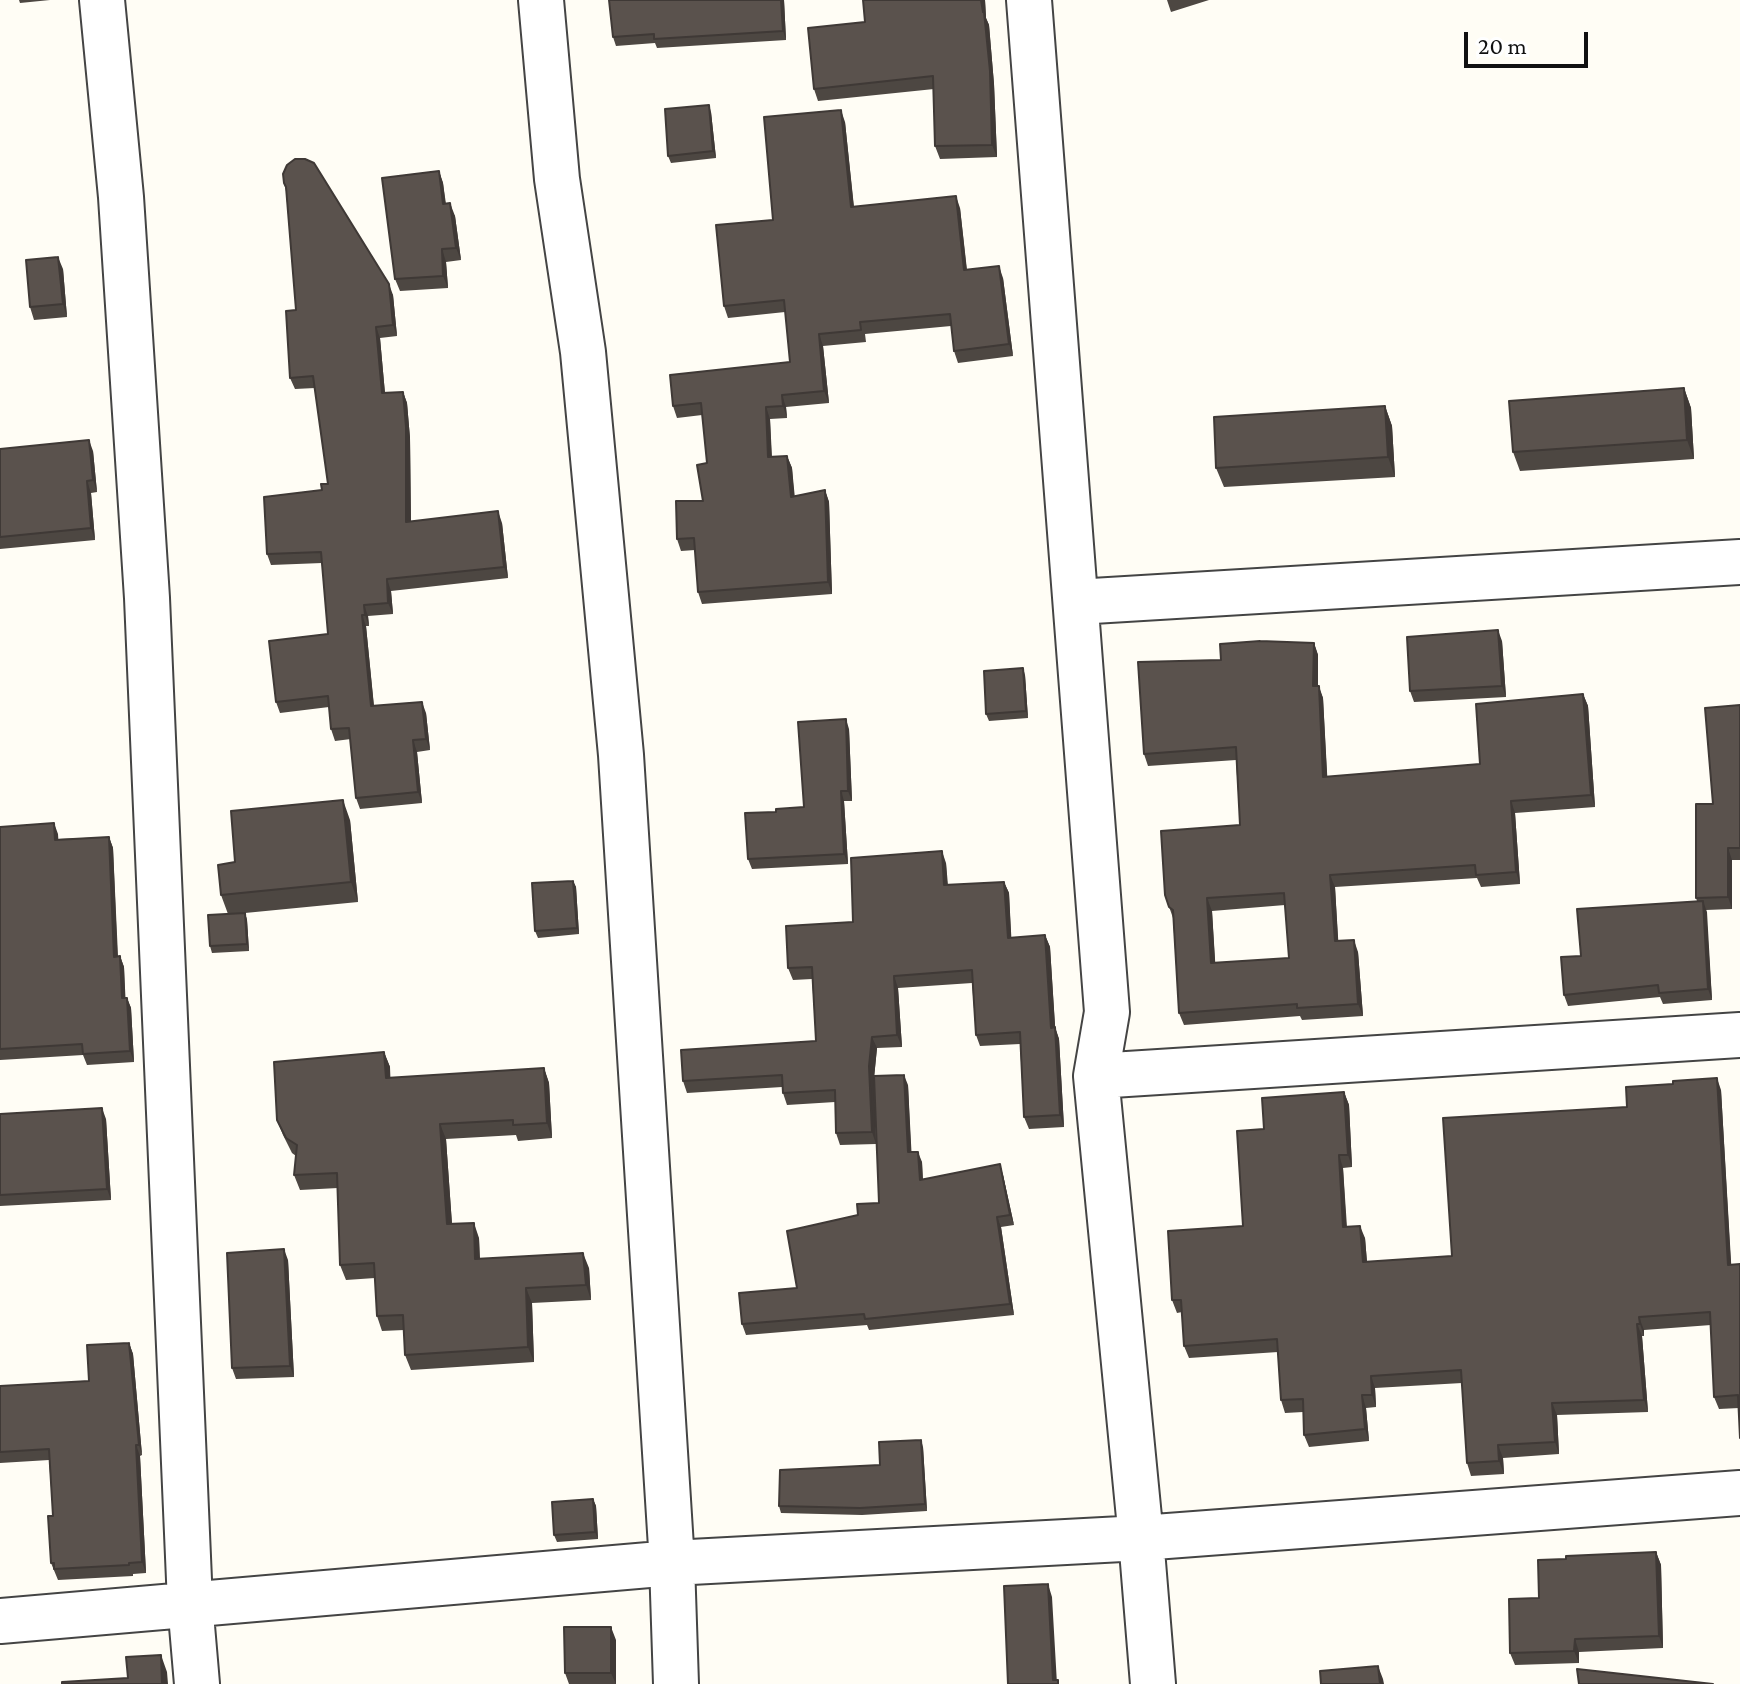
<!DOCTYPE html>
<style>
body{margin:0}
#map{position:relative;width:1740px;height:1684px;overflow:hidden;background:#fffdf5;font-family:"Crimson Pro",serif}
canvas{display:block}
.scale{position:absolute;left:1464px;top:32px;width:124px;height:36px;box-sizing:border-box;border:4px solid #111;border-top:0;padding-left:10px;font-size:24px;line-height:28px;white-space:nowrap;color:#111;-webkit-text-stroke:6px #fff;paint-order:stroke}
</style>
<div id="map">
<canvas width="1740" height="1684"></canvas>
<div class="scale">20 m</div>
</div>
<script>
const g = document.querySelector('canvas').getContext('2d');
g.lineJoin = 'round';
function shape(rows) {
  const path = new Path2D();
  for (const r of rows) {
    path.moveTo(r[0], r[1]);
    for (let i = 2; i < r.length; i += 2) path.lineTo(r[i], r[i + 1]);
  }
  return path;
}
function trace(path, color, width, dash) {
  g.strokeStyle = color;
  g.lineWidth = width;
  g.lineCap = dash ? 'butt' : 'round';
  g.setLineDash(dash || []);
  g.stroke(path);
}
function paint(path, color) {
  g.fillStyle = color;
  g.fill(path, 'evenodd');
}
const street = shape([
 [102,0,121,197,147,598,190,1603,197,1684],
 [541,0,557,179,583,352,621,755,672,1563,676,1684],
 [1029,0,1107,1012,1096,1076,1141,1538,1153,1684],
 [1076,602,1740,562],
 [1096,1076,1740,1035],
 [0,1621,672,1563,1141,1538,1740,1493]
]);
const wall = shape([
 [19,0,50,0,20,3],
 [784,0,786,40,657,48,655,43,616,46,613,37],
 [863,0,985,0,986,18,989,25,994,84,997,157,940,159,935,146,934,89,818,101,814,89,865,22],
 [1167,0,1209,0,1171,12],
 [711,112,716,158,671,163,668,156],
 [845,122,854,207,960,208,967,270,1003,278,1013,356,958,363,954,351,951,326,865,334,866,342,823,346,829,403,786,407,787,418,770,419,772,457,787,456,792,468,794,496,825,490,829,502,832,594,702,604,698,592,695,550,681,551,677,539,703,501,707,463,702,415,677,418,673,406,790,362,785,312,728,318,724,306,773,220],
 [439,171,443,183,446,204,455,216,461,260,446,262,448,288,400,291,395,279],
 [284,183,393,295,397,336,380,338,385,393,403,392,407,403,410,438,411,521,502,523,508,578,391,591,393,614,368,616,369,626,366,626,374,706,426,713,430,750,417,752,422,803,360,809,356,798,351,739,335,741,331,729,329,707,280,713,276,702,328,634,322,563,271,565,267,554,328,484,315,388,295,389,290,378,296,310,286,191],
 [63,269,67,317,34,320,30,307],
 [1684,388,1691,408,1694,459,1520,471,1513,452],
 [1385,406,1392,426,1395,477,1224,487,1216,468],
 [0,449,93,451,97,492,91,493,95,540,0,549],
 [1502,641,1506,697,1414,702,1410,691],
 [1314,643,1318,655,1318,686,1323,698,1327,777,1480,764,1583,694,1588,706,1595,807,1515,813,1520,884,1481,887,1477,878,1335,887,1338,941,1358,952,1363,1016,1302,1020,1300,1016,1184,1025,1179,1013,1173,918,1165,895,1240,825,1236,760,1148,766,1144,754,1221,660],
 [1285,905,1289,958,1215,963,1212,911],
 [1025,675,1028,718,989,721,986,714],
 [1740,705,1740,860,1732,860,1732,909,1706,910,1712,1000,1663,1004,1660,997,1568,1006,1564,995,1581,956,1697,901,1696,898,1713,804],
 [849,729,852,801,844,801,848,864,752,869,748,859,776,812,804,807],
 [350,820,358,902,245,913,247,920,249,951,212,953,210,946,228,914,221,895,235,862],
 [54,823,58,839,109,837,113,848,118,956,120,956,124,967,125,998,127,998,131,1008,134,1062,87,1065,83,1055,0,1060,0,827],
 [946,863,948,885,1004,882,1009,893,1011,938,1045,935,1050,947,1055,1027,1059,1039,1064,1127,1029,1129,1024,1117,1020,1044,980,1046,976,1035,972,983,898,988,902,1047,877,1048,874,1078,876,1144,840,1145,836,1133,835,1102,787,1105,783,1093,782,1087,687,1093,683,1081,816,1041,812,979,793,980,788,968,853,922],
 [573,881,576,887,579,934,538,938,535,931],
 [384,1052,390,1067,390,1078,544,1068,549,1083,552,1138,518,1141,516,1135,446,1139,452,1224,479,1238,480,1258,589,1268,591,1300,532,1303,534,1362,411,1370,405,1355,404,1330,382,1331,377,1316,375,1278,346,1280,340,1265,338,1188,300,1190,294,1175,296,1156,292,1153,283,1135,277,1120],
 [908,1085,911,1152,922,1162,923,1179,1003,1175,1014,1225,1001,1227,1014,1315,869,1330,867,1325,746,1335,742,1324,797,1288,858,1215,879,1203],
 [1721,1090,1739,1408,1719,1409,1714,1397,1711,1325,1644,1330,1644,1336,1642,1336,1648,1412,1557,1415,1559,1454,1503,1458,1504,1474,1471,1476,1467,1463,1462,1383,1375,1388,1376,1407,1366,1408,1369,1441,1309,1447,1304,1435,1303,1412,1285,1413,1281,1400,1278,1352,1189,1358,1184,1346,1182,1312,1177,1313,1172,1300,1243,1226,1264,1129,1344,1092,1349,1105,1352,1167,1343,1168,1347,1227,1365,1238,1367,1262,1452,1256,1627,1107],
 [0,1114,106,1119,111,1200,0,1206],
 [288,1260,294,1377,236,1379,232,1368],
 [129,1343,133,1354,142,1455,140,1456,146,1573,133,1574,133,1576,58,1580,51,1563,53,1516,49,1460,0,1463,0,1386,89,1381],
 [923,1447,927,1511,862,1515,781,1513,779,1506],
 [593,1499,596,1506,598,1539,557,1542,554,1535],
 [1656,1552,1661,1565,1663,1648,1579,1652,1579,1663,1515,1665,1510,1653,1539,1598],
 [616,1640,616,1684,569,1684,565,1673]
]);
const shadedWall = shape([
 [781,0,784,0,786,40,783,31],
 [981,0,985,0,986,18,989,25,994,84,997,157,992,145],
 [709,105,711,112,716,158,713,151],
 [841,110,845,122,855,219,851,207],
 [439,171,443,183,447,217,443,204],
 [956,196,960,208,968,282,964,270],
 [450,203,455,216,461,260,456,248],
 [442,249,446,262,448,288,443,276],
 [58,257,63,269,67,317,63,304],
 [999,266,1003,278,1013,356,1009,344],
 [389,284,393,295,397,336,393,325],
 [376,327,380,338,386,405,382,393],
 [819,334,823,346,829,403,824,391],
 [1684,388,1691,408,1694,459,1687,440],
 [403,392,407,403,410,438,411,533,406,522],
 [782,395,786,407,787,418,783,406],
 [1385,406,1392,426,1395,477,1388,457],
 [766,407,770,419,772,469,768,457],
 [89,440,93,451,97,492,93,480],
 [787,456,792,468,796,509,791,497],
 [87,481,91,493,95,540,91,528],
 [825,490,829,502,832,594,828,582],
 [498,511,502,523,508,578,504,567],
 [387,579,391,591,393,614,388,603],
 [364,605,368,616,369,626,365,615],
 [362,615,366,626,375,718,371,706],
 [1498,630,1502,641,1506,697,1502,686],
 [1314,643,1318,655,1318,698,1313,686],
 [1023,668,1025,675,1028,718,1026,711],
 [1319,686,1323,698,1328,790,1323,777],
 [1583,694,1588,706,1595,807,1591,795],
 [422,702,426,713,430,750,426,739],
 [846,719,849,729,852,801,848,791],
 [413,740,417,752,422,803,418,792],
 [841,791,844,801,848,864,844,854],
 [343,800,350,820,358,902,351,882],
 [1511,801,1515,813,1520,884,1516,872],
 [54,823,58,834,59,850,55,840],
 [109,837,113,848,118,968,114,957],
 [1728,848,1732,860,1732,909,1728,897],
 [942,851,946,863,948,897,944,885],
 [1330,875,1335,887,1339,953,1335,941],
 [573,881,576,887,579,934,577,928],
 [1004,882,1009,893,1012,950,1008,938],
 [1207,898,1212,911,1216,975,1211,963],
 [1703,901,1707,912,1712,1000,1708,989],
 [245,913,247,920,249,951,247,944],
 [1045,935,1050,947,1056,1040,1051,1028],
 [1354,940,1358,952,1363,1016,1358,1004],
 [120,956,124,967,126,1009,122,998],
 [894,976,898,988,902,1047,897,1035],
 [127,998,131,1008,134,1062,130,1051],
 [1055,1027,1059,1039,1064,1127,1060,1115],
 [872,1037,877,1048,874,1078,876,1144,872,1132,869,1066],
 [384,1052,390,1067,391,1094,386,1078],
 [544,1068,549,1083,552,1138,547,1123],
 [904,1075,908,1085,912,1162,908,1152],
 [1717,1078,1721,1090,1732,1278,1728,1265],
 [1344,1092,1349,1105,1352,1167,1348,1155],
 [102,1108,106,1119,111,1200,107,1189],
 [440,1124,446,1139,453,1239,447,1224],
 [918,1152,922,1162,923,1190,920,1180],
 [1339,1155,1343,1168,1347,1239,1343,1227],
 [1000,1164,1003,1175,1014,1225,1010,1215],
 [997,1217,1001,1227,1014,1315,1010,1304],
 [474,1223,479,1238,480,1274,475,1259],
 [1360,1226,1365,1238,1368,1275,1363,1262],
 [284,1249,288,1260,294,1377,290,1366],
 [583,1253,589,1268,591,1300,586,1285],
 [526,1288,532,1303,534,1362,528,1347],
 [1639,1317,1644,1330,1644,1336,1640,1324],
 [1637,1324,1642,1336,1648,1412,1644,1400],
 [129,1343,133,1354,142,1455,139,1445],
 [1371,1376,1375,1388,1376,1407,1372,1395],
 [1362,1395,1366,1408,1369,1441,1365,1429],
 [1552,1403,1557,1415,1559,1454,1555,1442],
 [921,1440,923,1447,927,1511,925,1504],
 [136,1445,140,1456,146,1573,142,1562],
 [1498,1445,1503,1458,1504,1474,1499,1461],
 [593,1499,596,1506,598,1539,595,1532],
 [1656,1552,1661,1565,1663,1648,1659,1636],
 [1048,1584,1052,1597,1057,1684,1053,1680],
 [611,1627,616,1640,616,1684,611,1673],
 [1575,1639,1579,1652,1579,1663,1574,1651],
 [161,1655,167,1672,168,1684,162,1684],
 [1378,1666,1383,1679,1384,1684,1380,1684]
]);
const building = shape([
 [609,0,781,0,783,31,654,39,654,34,613,37,609,0],
 [863,0,981,0,983,12,984,12,990,71,992,145,935,146,933,76,814,89,808,28,865,22,863,0],
 [709,105,713,151,668,156,665,109,709,105],
 [841,110,851,207,956,196,964,270,999,266,1009,344,954,351,950,314,860,322,861,330,819,334,824,391,782,395,783,406,766,407,768,457,787,456,791,497,825,490,828,582,698,592,694,538,677,539,676,501,703,501,697,465,707,463,701,403,673,406,670,375,790,362,784,300,724,306,716,225,773,220,764,117,841,110],
 [295,159,305,159,314,163,389,284,393,325,376,327,382,393,403,392,406,427,406,522,498,511,504,567,387,579,388,603,364,605,365,615,362,615,371,706,422,702,426,739,413,740,418,792,356,798,349,728,331,729,328,696,276,702,269,641,328,634,321,552,267,554,264,497,322,490,321,484,328,484,313,376,290,378,286,311,296,310,286,187,284,183,283,174,287,165,295,159],
 [439,171,443,204,450,203,456,248,442,249,443,276,395,279,382,178,439,171],
 [58,257,63,304,30,307,26,260,58,257],
 [1684,388,1687,440,1513,452,1509,401,1684,388],
 [1385,406,1388,457,1216,468,1214,417,1385,406],
 [89,440,93,480,87,481,91,528,0,537,0,449,89,440],
 [1498,630,1502,686,1410,691,1407,637,1498,630],
 [1260,641,1314,643,1313,686,1319,686,1323,777,1480,764,1476,704,1583,694,1591,795,1511,801,1516,872,1476,875,1475,865,1330,875,1335,941,1354,940,1358,1004,1297,1008,1297,1004,1179,1013,1173,910,1169,907,1165,895,1161,831,1240,825,1236,747,1144,754,1138,662,1221,660,1220,644,1260,641],
 [1284,893,1289,958,1211,963,1207,898,1284,893],
 [1023,668,1026,711,986,714,984,671,1023,668],
 [1740,705,1740,848,1728,848,1728,897,1696,898,1696,804,1713,804,1705,708,1740,705],
 [846,719,848,791,841,791,844,854,748,859,745,813,776,812,776,809,804,807,798,722,846,719],
 [343,800,351,882,221,895,218,865,235,862,231,811,343,800],
 [54,823,55,840,109,837,114,957,120,956,122,998,127,998,130,1051,83,1054,82,1044,0,1049,0,827,54,823],
 [942,851,944,885,1004,882,1008,938,1045,935,1051,1028,1055,1027,1060,1115,1024,1117,1020,1032,976,1035,972,970,894,976,897,1035,872,1037,869,1066,872,1132,836,1133,835,1090,783,1093,782,1075,683,1081,681,1050,816,1041,812,967,788,968,786,926,853,922,851,858,942,851],
 [573,881,577,928,535,931,532,883,573,881],
 [1703,901,1708,989,1659,993,1658,985,1564,995,1561,957,1581,956,1577,909,1703,901],
 [245,913,247,944,210,946,208,915,245,913],
 [384,1052,386,1078,544,1068,547,1123,513,1125,513,1120,440,1124,447,1224,474,1223,475,1259,583,1253,586,1285,526,1288,528,1347,405,1355,403,1315,377,1316,374,1263,340,1265,337,1173,294,1175,297,1145,286,1138,277,1120,274,1062,384,1052],
 [904,1075,908,1152,918,1152,920,1180,1000,1164,1010,1215,997,1217,1010,1304,865,1319,864,1314,742,1324,739,1293,797,1288,787,1231,858,1215,857,1204,879,1203,874,1076,904,1075],
 [1717,1078,1728,1265,1740,1264,1740,1438,1738,1395,1714,1397,1710,1312,1639,1317,1640,1324,1637,1324,1644,1400,1552,1403,1555,1442,1498,1445,1499,1461,1467,1463,1461,1370,1371,1376,1372,1395,1362,1395,1365,1429,1304,1435,1303,1399,1281,1400,1277,1339,1184,1346,1181,1300,1172,1300,1168,1231,1243,1226,1237,1131,1264,1129,1262,1098,1344,1092,1348,1155,1339,1155,1343,1227,1360,1226,1363,1262,1452,1256,1443,1118,1627,1107,1626,1087,1673,1084,1673,1081,1717,1078],
 [102,1108,107,1189,0,1195,0,1114,102,1108],
 [284,1249,290,1366,232,1368,227,1253,284,1249],
 [129,1343,139,1445,136,1445,142,1562,129,1563,129,1565,54,1569,54,1563,51,1563,48,1516,53,1516,49,1449,0,1452,0,1386,89,1381,87,1345,129,1343],
 [921,1440,925,1504,860,1508,779,1506,780,1470,880,1465,879,1442,921,1440],
 [593,1499,595,1532,554,1535,552,1502,593,1499],
 [1656,1552,1659,1636,1575,1639,1574,1651,1510,1653,1509,1599,1539,1598,1538,1560,1566,1559,1566,1556,1656,1552],
 [1048,1584,1053,1680,1058,1680,1058,1684,1008,1684,1004,1586,1048,1584],
 [564,1627,611,1627,611,1673,565,1673,564,1627],
 [161,1655,162,1684,62,1684,62,1682,128,1678,126,1657,161,1655],
 [1378,1666,1380,1684,1321,1684,1320,1671,1378,1666],
 [1577,1669,1713,1684,1579,1684,1577,1669]
]);
trace(street, '#444', 48);
trace(street, '#fff', 44);
paint(wall, '#4d4742');
paint(shadedWall, '#3f3936');
paint(building, '#5a524d');
trace(building, '#3f3936', 2);
</script>
